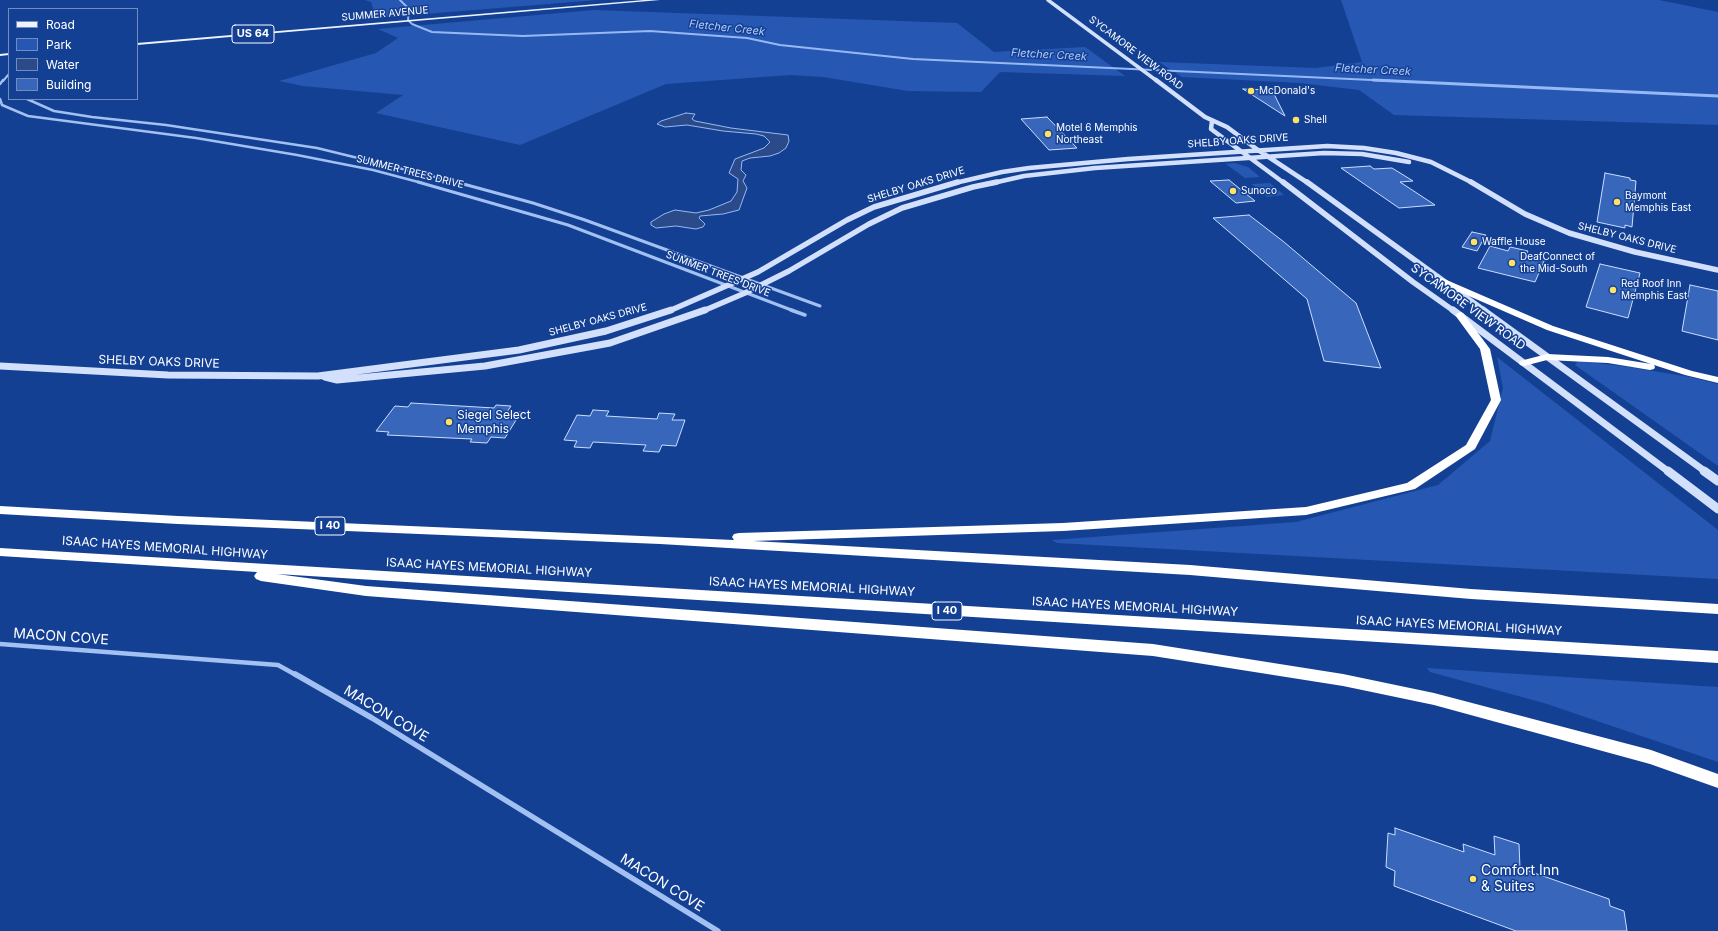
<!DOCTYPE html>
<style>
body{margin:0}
#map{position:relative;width:1718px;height:931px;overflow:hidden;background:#144094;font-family:Inter,sans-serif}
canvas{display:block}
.legend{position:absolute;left:8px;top:8px;width:130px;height:92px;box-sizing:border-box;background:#144094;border:1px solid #728cbf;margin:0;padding:5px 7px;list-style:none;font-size:12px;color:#fff}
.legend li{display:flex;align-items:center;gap:8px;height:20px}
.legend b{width:20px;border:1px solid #728cbf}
</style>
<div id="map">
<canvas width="1718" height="931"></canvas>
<ul class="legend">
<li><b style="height:5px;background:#eef3ff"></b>Road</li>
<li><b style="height:11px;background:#2658b3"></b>Park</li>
<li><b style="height:11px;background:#2a4a89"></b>Water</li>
<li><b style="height:11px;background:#3866bb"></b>Building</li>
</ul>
</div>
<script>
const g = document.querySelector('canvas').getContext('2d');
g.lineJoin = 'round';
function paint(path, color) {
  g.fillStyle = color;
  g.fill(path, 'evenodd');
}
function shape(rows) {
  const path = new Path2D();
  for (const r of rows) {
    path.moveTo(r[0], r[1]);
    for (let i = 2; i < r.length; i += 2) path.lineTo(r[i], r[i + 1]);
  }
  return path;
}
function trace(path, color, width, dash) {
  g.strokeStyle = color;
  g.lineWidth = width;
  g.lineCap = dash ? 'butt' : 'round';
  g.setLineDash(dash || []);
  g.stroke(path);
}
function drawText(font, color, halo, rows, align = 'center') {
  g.font = font + ' Inter,sans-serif';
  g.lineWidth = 3;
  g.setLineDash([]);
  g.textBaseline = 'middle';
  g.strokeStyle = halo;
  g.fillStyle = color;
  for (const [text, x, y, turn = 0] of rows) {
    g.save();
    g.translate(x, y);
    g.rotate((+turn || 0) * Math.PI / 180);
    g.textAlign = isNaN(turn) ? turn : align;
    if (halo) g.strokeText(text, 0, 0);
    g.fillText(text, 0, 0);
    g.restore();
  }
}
const green = shape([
 [365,0,597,0,376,18,371,2],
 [1341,0,1659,0,1718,12,1718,125,1394,115,1359,90,1300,83,1182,77,1159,62,1316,68,1362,62],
 [594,10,957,23,994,52,1085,47,1125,76,1000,72,981,92,908,91,823,77,790,75,666,84,520,145,376,113,403,95,303,86,279,81,376,53,398,38,378,29],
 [1235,163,1248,167,1260,177,1245,178,1226,164],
 [1270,183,1284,195,1267,197,1252,184],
 [1497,357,1718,530,1718,579,1057,543,1052,540,1296,522,1438,485,1490,441,1503,388],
 [1578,361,1622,366,1690,377,1718,384,1718,466,1575,365],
 [1427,668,1718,687,1718,762,1544,703,1430,672]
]);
const water = shape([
 [686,113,695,114,692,119,695,121,731,128,788,135,789,141,786,148,779,153,770,156,750,158,742,161,741,170,746,175,743,181,747,188,739,210,723,214,700,216,699,218,705,224,703,227,696,229,676,226,656,228,651,225,651,222,664,214,675,210,696,213,709,210,731,201,737,192,738,179,729,173,735,159,764,148,770,142,764,136,756,134,723,131,687,125,665,127,657,124,661,121,686,113]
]);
const streamFar1 = shape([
 [400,0,409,9,408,20,412,24,432,32,523,36,650,31,747,38,780,45,913,59,1394,81]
]);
const stream = shape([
 [1373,80,1718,96]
]);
const building = shape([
 [1243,89,1272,90,1285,116,1243,89],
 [1047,117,1077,148,1049,150,1021,119,1047,117],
 [1370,166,1374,169,1392,168,1413,181,1400,182,1435,205,1399,208,1341,168,1370,166],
 [1605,173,1630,178,1630,180,1636,181,1632,227,1625,225,1625,228,1597,222,1605,173],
 [1229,180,1255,201,1236,203,1210,181,1229,180],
 [1249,215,1284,242,1356,303,1381,368,1324,361,1307,299,1213,218,1249,215],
 [1472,232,1486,235,1477,251,1462,247,1472,232],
 [1490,246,1508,251,1510,247,1528,251,1526,255,1545,259,1535,282,1478,268,1490,246],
 [1600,264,1640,273,1628,318,1586,307,1600,264],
 [1690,285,1718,291,1718,340,1682,331,1690,285],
 [411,403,494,408,496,405,511,406,507,412,521,412,505,438,491,437,487,443,470,442,472,439,387,435,389,432,376,431,395,406,408,407,411,403],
 [593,410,609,411,606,416,657,419,659,413,675,414,672,420,685,420,676,446,662,445,659,452,643,451,646,445,593,442,590,448,574,447,577,441,564,440,577,415,590,416,593,410],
 [1395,828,1464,852,1463,844,1495,855,1494,836,1519,844,1520,868,1609,899,1610,906,1624,911,1627,931,1516,931,1394,886,1395,871,1386,867,1388,833,1395,835,1395,828]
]);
const streetFar5 = shape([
 [3,81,9,74]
]);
const streetFar4 = shape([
 [0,84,3,80],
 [0,99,2,105,28,116,196,138,297,155,373,170,422,183],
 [27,99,54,111,92,117,166,125,317,148,460,183]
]);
const streetFar3 = shape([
 [418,182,568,225,794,311],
 [456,182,533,203,585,220,820,306]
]);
const streetFar2 = shape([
 [791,310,805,315]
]);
const streetFar1 = shape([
 [0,644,278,665,296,675]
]);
const street = shape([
 [295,674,372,718,718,931]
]);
const secondaryFar4 = shape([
 [1048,0,1157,81]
]);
const secondaryFar3 = shape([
 [1156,80,1205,117,1227,127,1258,150,1308,183],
 [1212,121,1211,129,1284,183],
 [955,183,1002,172,1029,168,1128,159,1327,146,1364,148,1396,153,1431,162,1473,183],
 [993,183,1024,176,1095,168,1324,153,1362,154,1409,162]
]);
const secondaryFar2 = shape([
 [1283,182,1413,282,1454,311],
 [1307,182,1485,311],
 [1471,182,1525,214,1569,233,1635,252,1718,270],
 [669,311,758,272,847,220,874,207,958,182],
 [703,311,745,293,789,271,869,224,902,208,973,187,997,182]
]);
const secondaryFar1 = shape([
 [1453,310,1669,472],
 [1483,310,1706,472],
 [0,366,168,375,318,376,519,350,606,331,671,310],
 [325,377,337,380,485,366,610,343,705,310]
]);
const secondary = shape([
 [1668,471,1718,509],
 [1704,471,1718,481]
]);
const primary = shape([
 [644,0,660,0,137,45,137,43,644,0],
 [9,53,9,55,0,56,0,54,9,53]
]);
const highway = shape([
 [1442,278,1553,326,1692,371,1718,377,1718,383,1685,375,1654,365,1655,367,1654,369,1650,370,1608,363,1547,360,1524,366,1520,365,1519,363,1520,361,1547,354,1608,357,1651,364,1547,330,1439,283,1437,281,1442,278],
 [1460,312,1463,313,1490,349,1501,400,1475,449,1415,489,1306,515,1063,531,753,541,1190,565,1471,589,1718,604,1718,614,1471,599,1190,575,660,544,178,524,0,514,0,506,178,516,734,540,732,537,734,534,739,533,1063,523,1306,507,1407,483,1466,445,1491,400,1480,349,1455,315,1460,312],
 [0,548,1718,651,1718,663,277,574,366,586,1153,644,1343,674,1434,693,1651,750,1718,774,1718,788,1650,764,1434,705,1343,686,1153,656,366,596,261,581,256,579,254,576,257,572,0,556,0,548]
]);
const markers = [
 [1251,91,4,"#ffe164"],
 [1296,120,4,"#ffe164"],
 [1048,134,4,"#ffe164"],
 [1233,191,4,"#ffe164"],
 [1617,202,4,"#ffe164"],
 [1474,242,4,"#ffe164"],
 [1512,263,4,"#ffe164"],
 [1613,290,4,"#ffe164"],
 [449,422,4,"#ffe164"],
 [1473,879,4,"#ffe164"]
];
const farStreetnames = [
 ["SUMMER AVENUE",385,14,-5],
 ["SYCAMORE VIEW ROAD",1136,53,37],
 ["SHELBY OAKS DRIVE",1238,141,-4],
 ["SUMMER TREES DRIVE",410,172,14],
 ["SHELBY OAKS DRIVE",916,185,-17],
 ["SHELBY OAKS DRIVE",1627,238,14],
 ["SUMMER TREES DRIVE",718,274,21],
 ["SHELBY OAKS DRIVE",598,320,-15]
];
const farPoinames = [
 ["McDonald's",1259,91],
 ["Shell",1304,120],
 ["Motel 6 Memphis",1056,128],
 ["Northeast",1056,140],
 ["Sunoco",1241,191],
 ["Baymont",1625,196],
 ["Memphis East",1625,208],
 ["Waffle House",1482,242],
 ["DeafConnect of",1520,257],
 ["the Mid-South",1520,269],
 ["Red Roof Inn",1621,284],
 ["Memphis East",1621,296]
];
const farWaternames = [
 ["Fletcher Creek",727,28,6],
 ["Fletcher Creek",1049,55,3],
 ["Fletcher Creek",1373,70,3]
];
const shields = [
 [253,34,42],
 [330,526,30],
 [947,611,30]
];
const shieldNames = [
 ["US 64",253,34],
 ["I 40",330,526],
 ["I 40",947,611]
];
const streetNames = [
 ["SYCAMORE VIEW ROAD",1468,307,36],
 ["SHELBY OAKS DRIVE",159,362,2],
 ["ISAAC HAYES MEMORIAL HIGHWAY",165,548,4],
 ["ISAAC HAYES MEMORIAL HIGHWAY",489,568,3],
 ["ISAAC HAYES MEMORIAL HIGHWAY",812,587,3],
 ["ISAAC HAYES MEMORIAL HIGHWAY",1135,607,3],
 ["ISAAC HAYES MEMORIAL HIGHWAY",1459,626,3]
];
const poiNames = [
 ["Siegel Select",457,415],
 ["Memphis",457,429]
];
const nearStreetnames = [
 ["MACON COVE",61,637,4],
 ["MACON COVE",386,714,31],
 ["MACON COVE",662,883,32]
];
const nearPoinames = [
 ["Comfort Inn",1481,871],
 ["& Suites",1481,887]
];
paint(green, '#2658b3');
paint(water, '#2a4a89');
trace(water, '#96b9f5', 1);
trace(streamFar1, '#96b9f5', 2);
trace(stream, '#96b9f5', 3);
paint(building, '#3866bb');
trace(building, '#cbddfc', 1);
trace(streetFar5, '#a3c0f2', 2);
trace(streetFar4, '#a3c0f2', 2.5);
trace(streetFar3, '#a3c0f2', 3);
trace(streetFar2, '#a3c0f2', 3.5);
trace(streetFar1, '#a3c0f2', 4.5);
trace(street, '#a3c0f2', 5.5);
trace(secondaryFar4, '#d2e0fc', 3.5);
trace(secondaryFar3, '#d2e0fc', 4.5);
trace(secondaryFar2, '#d2e0fc', 5.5);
trace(secondaryFar1, '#d2e0fc', 7);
trace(secondary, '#d2e0fc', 9);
paint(primary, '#eef3ff');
paint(highway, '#fff');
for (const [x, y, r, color] of markers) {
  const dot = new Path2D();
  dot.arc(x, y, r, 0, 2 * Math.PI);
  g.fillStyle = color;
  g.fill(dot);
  trace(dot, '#144094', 1.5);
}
drawText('10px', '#fff', '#144094', farStreetnames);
drawText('10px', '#fff', '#144094', farPoinames, 'left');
drawText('italic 11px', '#b0caf9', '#144094', farWaternames);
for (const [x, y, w] of shields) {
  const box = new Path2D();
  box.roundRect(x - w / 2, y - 9, w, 18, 3);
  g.fillStyle = '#144094';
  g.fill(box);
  trace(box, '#fff', 1);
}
drawText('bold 11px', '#fff', null, shieldNames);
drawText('12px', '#fff', '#144094', streetNames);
drawText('12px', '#fff', '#144094', poiNames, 'left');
drawText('14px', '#fff', '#144094', nearStreetnames);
drawText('14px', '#fff', '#144094', nearPoinames, 'left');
</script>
